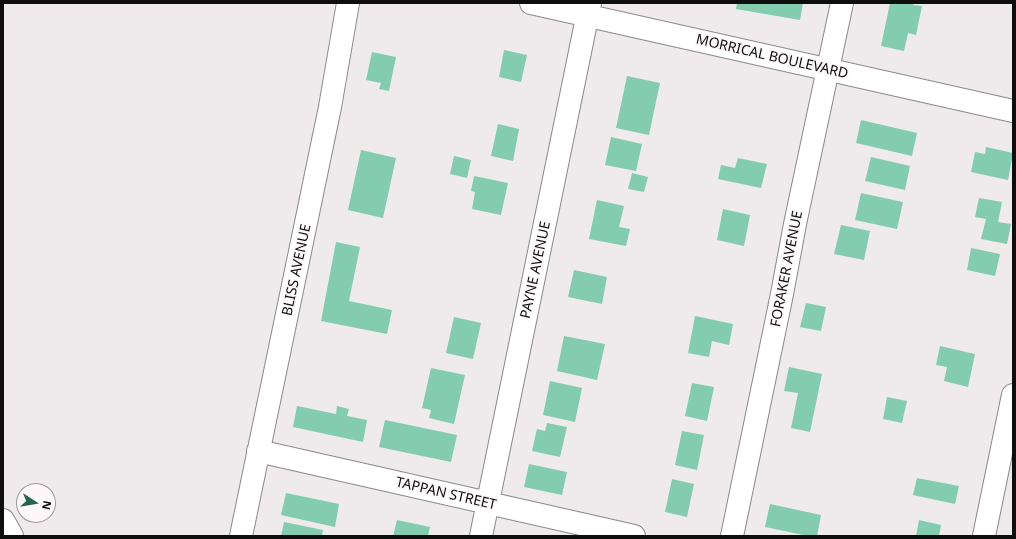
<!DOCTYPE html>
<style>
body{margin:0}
#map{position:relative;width:1016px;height:539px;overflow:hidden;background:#efeaec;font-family:"Noto Sans",sans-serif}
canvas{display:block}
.frame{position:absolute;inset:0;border:4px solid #0f0e0e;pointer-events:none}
.north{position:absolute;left:16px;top:483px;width:40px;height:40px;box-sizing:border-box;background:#fdf7f9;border:1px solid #9e9a9b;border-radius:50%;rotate:102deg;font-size:11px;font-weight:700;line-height:16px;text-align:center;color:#0f0e0e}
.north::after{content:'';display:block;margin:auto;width:14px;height:18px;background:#26624e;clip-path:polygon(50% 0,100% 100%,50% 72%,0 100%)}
</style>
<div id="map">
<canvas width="1016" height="539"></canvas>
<div class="frame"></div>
<div class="north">N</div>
</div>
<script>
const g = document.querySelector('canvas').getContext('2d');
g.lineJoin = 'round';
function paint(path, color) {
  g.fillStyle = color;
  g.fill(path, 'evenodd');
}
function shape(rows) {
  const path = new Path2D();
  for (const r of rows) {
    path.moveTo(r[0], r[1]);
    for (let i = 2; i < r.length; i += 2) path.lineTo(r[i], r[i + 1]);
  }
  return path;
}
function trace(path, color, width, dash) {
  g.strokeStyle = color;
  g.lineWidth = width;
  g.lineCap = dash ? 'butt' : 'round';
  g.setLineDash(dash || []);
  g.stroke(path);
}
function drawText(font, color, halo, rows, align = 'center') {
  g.font = font + ' "Noto Sans",sans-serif';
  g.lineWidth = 3.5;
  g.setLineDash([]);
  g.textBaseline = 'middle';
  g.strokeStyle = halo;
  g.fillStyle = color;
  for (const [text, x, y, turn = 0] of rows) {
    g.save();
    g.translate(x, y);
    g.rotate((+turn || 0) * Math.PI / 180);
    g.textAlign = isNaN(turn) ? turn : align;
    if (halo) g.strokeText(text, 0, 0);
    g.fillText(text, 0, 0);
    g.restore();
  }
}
const building = shape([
 [737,3,803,3,800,20,736,9],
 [890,3,914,3,913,5,922,6,916,35,908,33,904,51,881,46],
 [504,50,527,55,521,82,499,77],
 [372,52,396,57,389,91,379,89,381,83,366,80],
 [627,76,660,83,649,135,616,128],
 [861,120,917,133,912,156,856,143],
 [498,124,519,129,513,161,491,156],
 [611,137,642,144,636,171,605,165],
 [986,147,1013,153,1008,180,971,172,975,152,985,154],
 [361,150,396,158,383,218,348,210],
 [454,156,471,160,467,178,450,174],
 [871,157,910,166,905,190,865,181],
 [738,158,767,164,761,188,718,179,721,165,735,168],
 [632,173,648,177,644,192,628,189],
 [474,176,508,183,501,215,472,209,475,192,471,191],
 [861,193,903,202,897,229,855,220],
 [979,198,1002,202,998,222,1011,224,1007,244,981,239,986,219,975,217],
 [597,200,624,206,619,227,630,229,626,246,589,239],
 [723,209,750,215,744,246,717,240],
 [841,225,870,231,864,260,834,254],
 [336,242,360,247,349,301,392,310,387,334,321,321],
 [971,248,1000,254,995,276,967,270],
 [574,270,607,277,602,304,568,297],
 [806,303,826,307,821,331,800,327],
 [695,316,733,324,729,345,712,341,709,357,688,353],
 [454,317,481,323,473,359,446,353],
 [564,336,605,344,597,380,557,371],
 [940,346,975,354,968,387,944,381,947,367,936,365],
 [789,367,822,374,810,432,791,428,798,393,784,391],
 [431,368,465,375,454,424,429,418,431,410,422,408],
 [550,381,582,388,575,422,543,415],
 [692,383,714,387,707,421,685,416],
 [887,397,907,401,902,423,883,419],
 [297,406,336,414,337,406,349,409,347,416,367,420,363,442,293,427],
 [385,420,457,435,451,462,379,447],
 [547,423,567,427,560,457,532,451,537,429,545,431],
 [682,431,704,435,697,470,675,465],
 [529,464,567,472,562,495,524,487],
 [917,478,959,486,955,504,913,495],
 [672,479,694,484,687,517,665,512],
 [286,493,339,504,335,527,281,515],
 [770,504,821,515,817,536,808,536,765,527],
 [397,520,430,527,428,536,393,536],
 [919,520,941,525,939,536,916,536],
 [284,522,323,530,322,536,281,536]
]);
const minor = shape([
 [531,3,1013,111],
 [258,451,634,536],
 [3,520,12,536],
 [241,536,330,107,348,3],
 [481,536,590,3],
 [732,536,782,294,795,224,842,3],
 [984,536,1013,395]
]);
const streetNames = [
 ["MORRICAL BOULEVARD",772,57,13],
 ["FORAKER AVENUE",787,269,-79],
 ["BLISS AVENUE",297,270,-78],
 ["PAYNE AVENUE",536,270,-78],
 ["TAPPAN STREET",446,494,13]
];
paint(building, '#84ccb0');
trace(minor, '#8d8889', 24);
trace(minor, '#fff', 22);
drawText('14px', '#0f0e0e', '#fdf7f9', streetNames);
</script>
